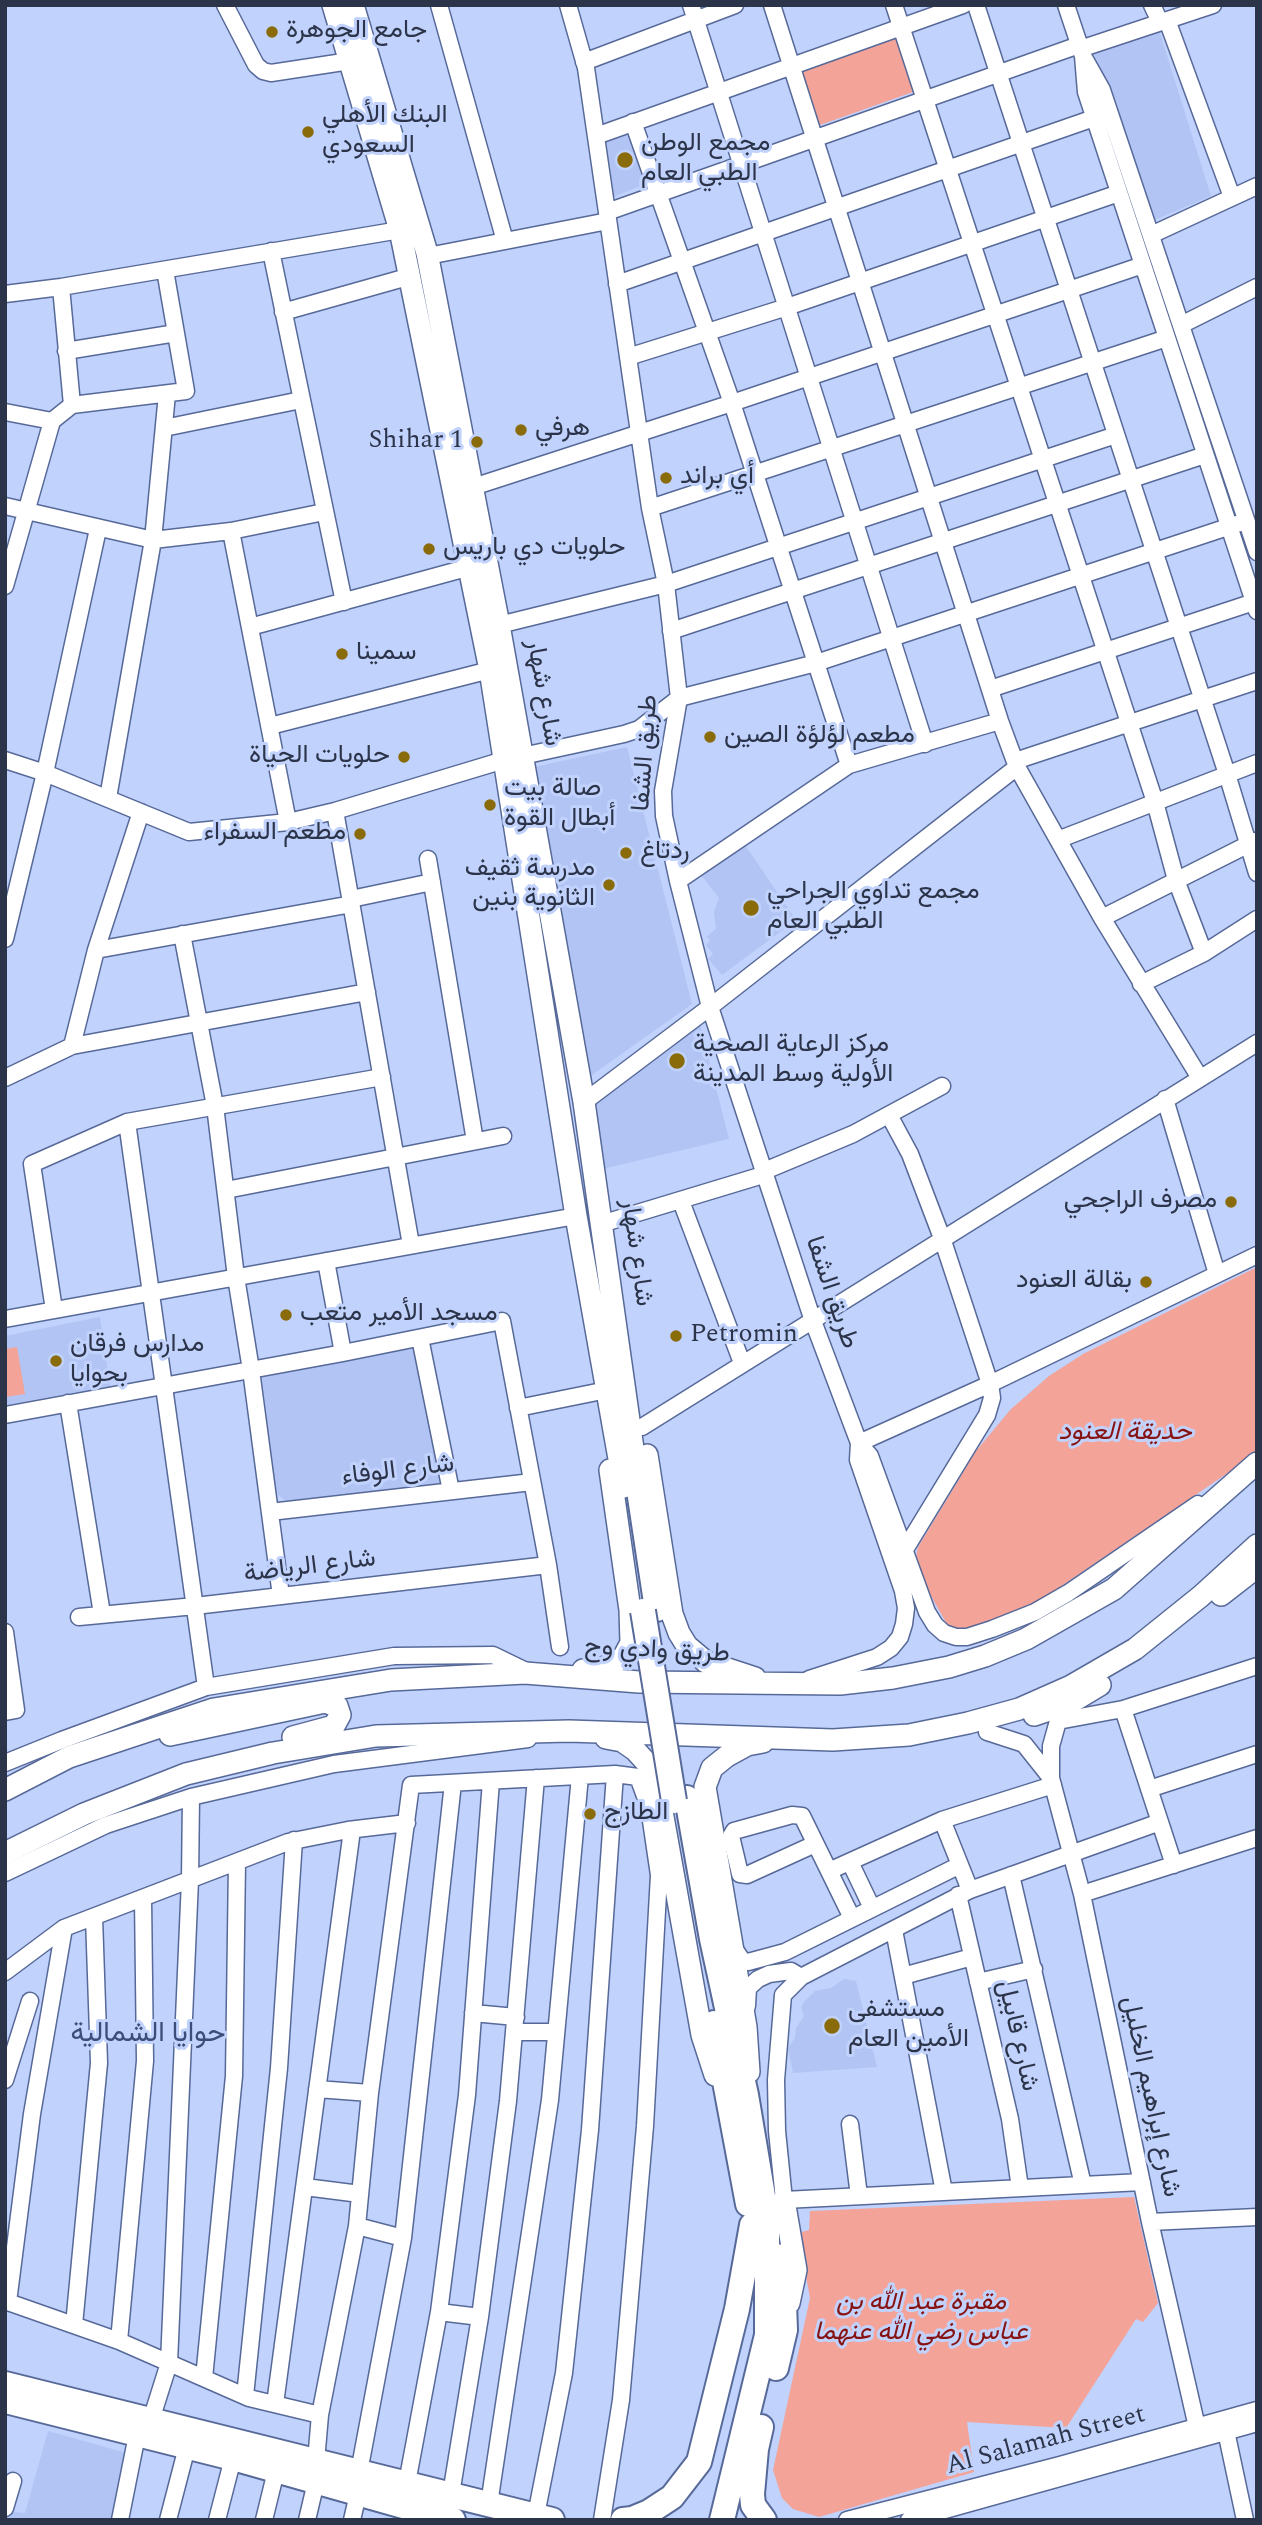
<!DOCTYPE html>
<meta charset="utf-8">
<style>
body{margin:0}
#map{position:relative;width:1262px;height:2525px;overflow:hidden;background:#c1d2fd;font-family:Spectral,serif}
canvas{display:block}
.frame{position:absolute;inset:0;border:7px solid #2c3449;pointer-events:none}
</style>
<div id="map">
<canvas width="1262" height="2525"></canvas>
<div class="frame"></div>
</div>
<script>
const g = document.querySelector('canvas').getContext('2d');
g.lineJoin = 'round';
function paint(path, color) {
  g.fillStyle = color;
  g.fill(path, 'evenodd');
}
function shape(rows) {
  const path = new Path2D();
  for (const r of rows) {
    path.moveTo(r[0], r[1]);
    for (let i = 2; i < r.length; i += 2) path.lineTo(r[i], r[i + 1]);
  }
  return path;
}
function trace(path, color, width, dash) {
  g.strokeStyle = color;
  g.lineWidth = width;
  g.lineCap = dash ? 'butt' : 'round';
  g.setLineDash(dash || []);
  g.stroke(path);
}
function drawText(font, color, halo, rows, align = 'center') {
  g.font = font + ' Spectral,Vazirmatn,serif';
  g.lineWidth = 6;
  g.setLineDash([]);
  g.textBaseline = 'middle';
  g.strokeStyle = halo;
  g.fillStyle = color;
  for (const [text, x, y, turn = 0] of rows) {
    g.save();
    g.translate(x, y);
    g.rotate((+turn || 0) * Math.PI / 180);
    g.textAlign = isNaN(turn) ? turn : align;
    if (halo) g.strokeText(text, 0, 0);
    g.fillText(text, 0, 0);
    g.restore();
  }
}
const built = shape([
 [1159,30,1211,196,1152,221,1093,51],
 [633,130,650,182,613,197,604,138],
 [627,747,692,1004,589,1077,534,767],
 [743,842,796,920,722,975,708,959,713,954,706,945,710,941,707,936,716,929,714,912,719,898,702,876],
 [699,1020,729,1139,598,1170,591,1102],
 [100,1317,110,1386,5,1405,5,1336],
 [412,1345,419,1351,444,1483,441,1486,297,1502,285,1500,278,1495,275,1488,262,1377,265,1374],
 [844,1979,856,1981,877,2067,793,2073,788,2048,795,2038,796,2028,804,2016,801,2007,804,2002,815,1991,831,1988],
 [48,2431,130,2454,113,2520,5,2520,7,2511,25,2513]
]);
const green = shape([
 [897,37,913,92,820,125,800,70],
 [1257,1267,1257,1450,1238,1466,1035,1604,964,1632,948,1626,922,1580,916,1557,918,1547,976,1451,1011,1409,1049,1376,1083,1354],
 [17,1347,25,1394,5,1397,5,1349],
 [1134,2197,1158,2303,1143,2322,1136,2319,1066,2428,967,2422,974,2472,819,2517,793,2509,782,2498,773,2470,810,2298,798,2233,809,2230,810,2211]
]);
const minor = shape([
 [225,5,256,65,263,71,271,73,350,61],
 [439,5,505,241],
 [568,5,586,68,650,508,666,584,679,698,663,791,664,816,678,881,710,1007,813,1321,859,1443,870,1456,927,1612,935,1625,944,1633,956,1637,967,1637,992,1629,1035,1612,1068,1593,1198,1504],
 [691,5,925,744],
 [772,5,1000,721,1017,767,1102,918,1200,1078],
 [894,5,1155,802,1176,880,1204,953],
 [976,5,1227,774,1257,873],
 [1066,5,1083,56,1102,90,1257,552],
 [1152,5,1160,22],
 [1167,20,1232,197],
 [1080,49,1213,5],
 [1083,56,1086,92,1257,611],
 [584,62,735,5],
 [633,122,732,403,849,765],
 [596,136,963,5],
 [607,212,1079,45],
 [1151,235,1257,186],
 [271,251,344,602],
 [428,256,608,221],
 [617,284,1094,118],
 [61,287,72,405],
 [5,294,61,287,400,230],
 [283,312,411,276],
 [1181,325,1257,287],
 [66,351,176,333],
 [628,357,787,307,1119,193],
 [5,412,52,421],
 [164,428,301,400],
 [473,487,732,403,1143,265],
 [5,506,153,540,231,531,324,512],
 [650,508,1167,338],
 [231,531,288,822],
 [5,586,52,421,72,405,186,391,165,270],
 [499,625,666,584,1116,435],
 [250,627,470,567],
 [671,631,1205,455],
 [990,689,1254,602],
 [270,726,490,670],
 [5,760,45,773,189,832,288,822,335,811,504,760,624,734,639,729,679,698,816,663,1246,521],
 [1015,761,1257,681],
 [108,798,153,540,167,394],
 [335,811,411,1245],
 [1060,839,1257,763],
 [428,859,475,1141],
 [678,881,849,765,1000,721],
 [351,899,432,882],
 [1102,918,1255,841],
 [182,934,215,1106,236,1277,251,1370,281,1596],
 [5,939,45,773,98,529],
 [96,950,352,904],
 [1141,984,1204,953,1257,919],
 [72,1046,96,950,141,812],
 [5,1078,72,1046,367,992],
 [1165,1099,1217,1274],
 [584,1102,710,1007,1017,767],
 [889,1115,910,1154,942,1238,990,1384,992,1398,987,1415,904,1551],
 [127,1122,206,1687],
 [762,1172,853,1134,942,1086],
 [226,1190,503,1136],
 [681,1201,742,1363],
 [601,1224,763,1175],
 [326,1261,343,1353],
 [54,1310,32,1164,127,1122,382,1077],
 [5,1319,576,1216],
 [420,1338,451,1491],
 [68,1403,102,1614],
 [518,1408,607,1390],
 [5,1415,343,1353,502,1321,548,1565,560,1647],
 [642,1427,1257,1043],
 [859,1443,990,1384,1257,1255],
 [270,1512,532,1482],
 [79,1617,195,1606,548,1565],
 [5,1632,16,1710,5,1712],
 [809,1679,877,1657,891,1648,900,1637,904,1624,906,1608,903,1591,858,1460,859,1443],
 [1070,1703,1058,1721,1051,1746,1051,1778,1082,1894,1150,2222,1197,2427],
 [1123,1709,1174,1865],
 [1058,1721,1123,1709,1257,1666],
 [987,1732,1024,1744,1051,1778],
 [5,1763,62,1740,206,1687,394,1656,493,1655,528,1672],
 [1149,1789,1257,1754],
 [942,1820,970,1890],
 [815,1844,747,1875,740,1874,731,1836,734,1831,792,1815,802,1816,852,1918],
 [850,1862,872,1908],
 [829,1871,942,1820,1053,1785],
 [5,1873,106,1825,191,1797,334,1764,528,1739],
 [1011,1875,1083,2185],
 [1082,1894,1257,1838],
 [958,1895,1010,2119,1020,2188],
 [894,1930,944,2192],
 [733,1947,742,1960,748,1962,785,1952,960,1865],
 [5,1972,64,1928,288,1842,348,1830,407,1823],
 [903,1976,972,1957],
 [978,1982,1034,1969],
 [747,2006,748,1988,758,1979,769,1974,791,1971,801,1977],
 [473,2013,516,2017],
 [514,2032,556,2032],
 [5,2080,30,2001],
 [317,2089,370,2093],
 [850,2124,859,2196],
 [1142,2182,784,2200,777,2131,776,2080,783,1995,801,1977,970,1890,1160,1822],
 [305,2187,360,2194],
 [1150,2222,1257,2217],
 [357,2226,403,2238],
 [5,2301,119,2341,249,2398,320,2415],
 [8,2302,32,2114,64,1928],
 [439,2312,480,2317],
 [74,2325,99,2063,94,1917],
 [119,2341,145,2061,143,1898],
 [204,2378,234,2076,237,1862],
 [245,2396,279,2068,294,1840],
 [275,2404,352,1830],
 [151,2420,169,2363,190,1880,191,1797],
 [1226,2431,1245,2520],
 [316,2461,320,2415,357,2226,370,2093,411,1785,615,1774,638,1777,649,1807,659,1875,645,2126,621,2400,602,2520],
 [359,2472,403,2238,453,1783],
 [407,2483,439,2312,467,2095,491,1781],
 [451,2494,480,2317,508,2101,536,1778],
 [489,2504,550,2100,580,1776],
 [5,2508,13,2481],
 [536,2515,564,2373,590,2130,615,1774],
 [120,2520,137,2435],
 [168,2520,187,2447],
 [217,2520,233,2458],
 [264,2520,276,2471],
 [307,2520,316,2482],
 [352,2520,358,2494],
 [847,2520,1060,2465,1257,2410],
 [909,2520,1257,2423]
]);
const major = shape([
 [333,5,400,230,490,670,576,1216,624,1487],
 [353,5,427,253,499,625,584,1102,638,1484],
 [647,1455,672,1614,679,1633,687,1646,706,1662,755,1678],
 [1221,1595,1257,1567],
 [583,1670,603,1668,623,1658,631,1643,630,1610,610,1470],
 [1034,1715,1070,1703,1100,1685],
 [170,1735,325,1702,337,1706,340,1715,334,1726,293,1737],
 [606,1738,622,1741,635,1750,646,1762,657,1783,702,2035,715,2075],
 [5,1790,69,1757,214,1709,391,1680,525,1673,639,1682,840,1684,893,1678,949,1667,985,1656,1026,1639,1114,1589,1257,1463],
 [5,1853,84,1814,186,1774,273,1753,376,1736,569,1731,833,1740,909,1735,968,1723,1019,1709,1071,1686,1135,1649,1201,1596,1257,1545],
 [749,2072,746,2027,705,1787,712,1768,727,1756,747,1745,763,1742],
 [784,2200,796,2270,789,2303]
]);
const highway = shape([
 [638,1484,657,1609],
 [687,1798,712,1939,746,2095,767,2220,767,2335,722,2520],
 [714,2023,748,2204],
 [776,2368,785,2330,783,2278,777,2256],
 [5,2384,552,2520],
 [6,2401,233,2458,453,2520],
 [761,2427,756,2449,752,2494,753,2505,764,2520],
 [623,2520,632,2519,649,2512,672,2497,699,2462,737,2309,752,2225]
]);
const highwayBridge = shape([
 [643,1611,674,1801]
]);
const markers = [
 [272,32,7,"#8a6b0a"],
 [308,132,7,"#8a6b0a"],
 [625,160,9,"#8a6b0a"],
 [521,430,7,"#8a6b0a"],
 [477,442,7,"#8a6b0a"],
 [666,478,7,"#8a6b0a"],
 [429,549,7,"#8a6b0a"],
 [342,654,7,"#8a6b0a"],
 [710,737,7,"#8a6b0a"],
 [404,757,7,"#8a6b0a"],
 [490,805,7,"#8a6b0a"],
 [360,834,7,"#8a6b0a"],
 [626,853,7,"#8a6b0a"],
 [609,885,7,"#8a6b0a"],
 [751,908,9,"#8a6b0a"],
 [677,1061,9,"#8a6b0a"],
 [1231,1202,7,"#8a6b0a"],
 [1146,1282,7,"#8a6b0a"],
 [286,1315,7,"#8a6b0a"],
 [676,1336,7,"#8a6b0a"],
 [56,1361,7,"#8a6b0a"],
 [590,1814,7,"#8a6b0a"],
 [832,2026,9,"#8a6b0a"]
];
const poiNames = [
 ["جامع الجوهرة",286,32],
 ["البنك الأهلي",322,117],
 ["السعودي",322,147],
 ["مجمع الوطن",641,145],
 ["الطبي العام",641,175],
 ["هرفي",535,430],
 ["Shihar 1",463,442,"right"],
 ["أي براند",680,478],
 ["حلويات دي باريس",443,549],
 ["سمينا",356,654],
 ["مطعم لؤلؤة الصين",724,737],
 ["حلويات الحياة",390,757,"right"],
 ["صالة بيت",504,790],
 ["أبطال القوة",504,820],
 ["مطعم السفراء",346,834,"right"],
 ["ردتاغ",640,853],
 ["مدرسة ثقيف",595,870,"right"],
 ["الثانوية بنين",595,900,"right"],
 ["مجمع تداوي الجراحي",767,893],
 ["الطبي العام",767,923],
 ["مركز الرعاية الصحية",693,1046],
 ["الأولية وسط المدينة",693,1076],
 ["مصرف الراجحي",1217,1202,"right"],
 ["بقالة العنود",1132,1282,"right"],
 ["مسجد الأمير متعب",300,1315],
 ["Petromin",690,1336],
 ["مدارس فرقان",70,1346],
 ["بحوايا",70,1376],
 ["الطازج",604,1814],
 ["مستشفى",848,2011],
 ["الأمين العام",848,2041]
];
const streetNames = [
 ["شارع شهار",542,693,80],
 ["طريق الشفا",647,753,-86],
 ["شارع شهار",635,1253,82],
 ["طريق الشفا",830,1293,71],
 ["شارع الوفاء",398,1472,-7],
 ["شارع الرياضة",310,1568,-7],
 ["طريق وادي وج",657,1652,3],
 ["شارع قابيل",1016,2036,77],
 ["شارع إبراهيم الخليل",1149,2097,78],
 ["Al Salamah Street",1046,2442,-15]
];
const parkNames = [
 ["حديقة العنود",1125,1434],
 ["مقبرة عبد الله بن",921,2304],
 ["عباس رضي الله عنهما",921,2334]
];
const neighbourhoodNames = [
 ["حوايا الشمالية",148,2036]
];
paint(built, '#b2c4f4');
paint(green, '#f3a398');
trace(minor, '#576998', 19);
trace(major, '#576998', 24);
trace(highway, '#576998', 28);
trace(minor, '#fff', 16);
trace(major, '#fff', 21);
trace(highway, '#fff', 24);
trace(highwayBridge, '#576998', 28, []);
trace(highwayBridge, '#fff', 24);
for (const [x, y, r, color] of markers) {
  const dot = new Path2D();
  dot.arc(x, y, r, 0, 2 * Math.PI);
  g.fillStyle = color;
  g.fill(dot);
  trace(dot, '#c1d2fd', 2.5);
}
drawText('26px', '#2c3449', '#c1d2fd', poiNames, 'left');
drawText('26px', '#2c3449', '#c1d2fd', streetNames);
drawText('italic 26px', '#861311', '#c1d2fd', parkNames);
drawText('28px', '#3c4d79', '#c1d2fd', neighbourhoodNames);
</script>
